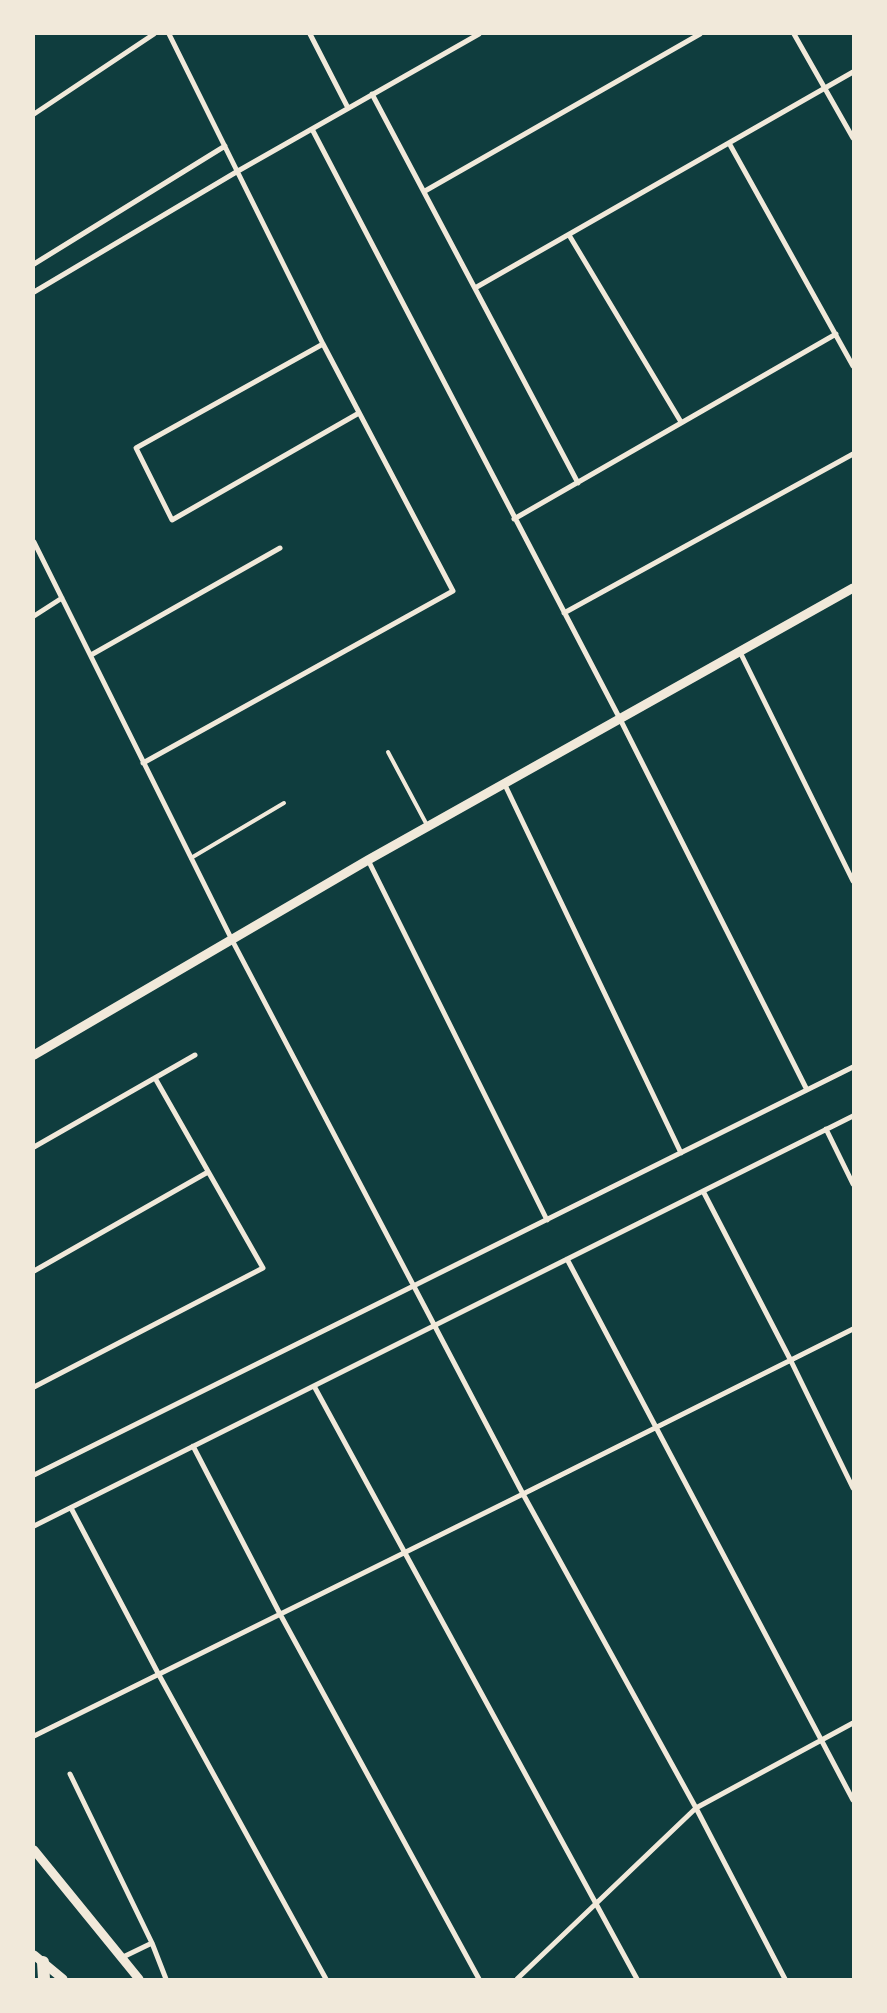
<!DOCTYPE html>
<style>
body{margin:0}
#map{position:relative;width:887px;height:2013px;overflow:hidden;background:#0f3d3e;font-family:"Asap Condensed",sans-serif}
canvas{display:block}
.frame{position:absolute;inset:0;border:35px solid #f1e9da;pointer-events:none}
</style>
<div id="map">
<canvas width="887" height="2013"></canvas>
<div class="frame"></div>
</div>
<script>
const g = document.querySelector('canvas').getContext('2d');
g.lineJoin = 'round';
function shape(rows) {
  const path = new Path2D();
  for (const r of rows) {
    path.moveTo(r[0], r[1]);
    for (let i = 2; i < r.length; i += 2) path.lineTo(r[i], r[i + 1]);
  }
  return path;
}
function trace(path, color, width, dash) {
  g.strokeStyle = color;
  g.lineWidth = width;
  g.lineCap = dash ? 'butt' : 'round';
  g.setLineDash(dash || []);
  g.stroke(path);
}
const service = shape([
 [388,752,428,827],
 [191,858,284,803]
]);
const minor = shape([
 [310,34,348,108],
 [794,34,853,138],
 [372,94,578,483],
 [34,114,154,34],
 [312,129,620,719,807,1090],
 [729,143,853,366],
 [425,191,700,34],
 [569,235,681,422],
 [34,264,225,146],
 [475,288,853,72],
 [34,292,238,171,479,34],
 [323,344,136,448,172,520,359,413],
 [514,519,836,334],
 [34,542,232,940,523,1494,696,1808,785,1979],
 [564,613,853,454],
 [34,616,62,598],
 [740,652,853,881],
 [91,655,280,548],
 [143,763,453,591,323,344,169,34],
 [505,785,681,1153],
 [368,860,547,1220],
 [826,1129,853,1184],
 [34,1147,195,1055],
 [703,1191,790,1359,853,1488],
 [567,1259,853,1800],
 [34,1271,208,1172],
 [314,1386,637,1979],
 [34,1387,263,1268,155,1078],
 [193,1446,280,1614,479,1979],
 [34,1475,853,1067],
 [71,1508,159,1675,326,1979],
 [34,1526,853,1116],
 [34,1736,523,1494,853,1329],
 [70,1774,152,1943,166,1979],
 [121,1958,152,1943],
 [517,1979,696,1808,853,1723]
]);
const tertiary = shape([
 [34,1055,368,860,853,588],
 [34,1850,139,1979],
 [34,1955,63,1979]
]);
const primary = shape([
 [43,1962,44,1979]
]);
trace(service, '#f1e9da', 4);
trace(minor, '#f1e9da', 5);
trace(tertiary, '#f1e9da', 9);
trace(primary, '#f1e9da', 12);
</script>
